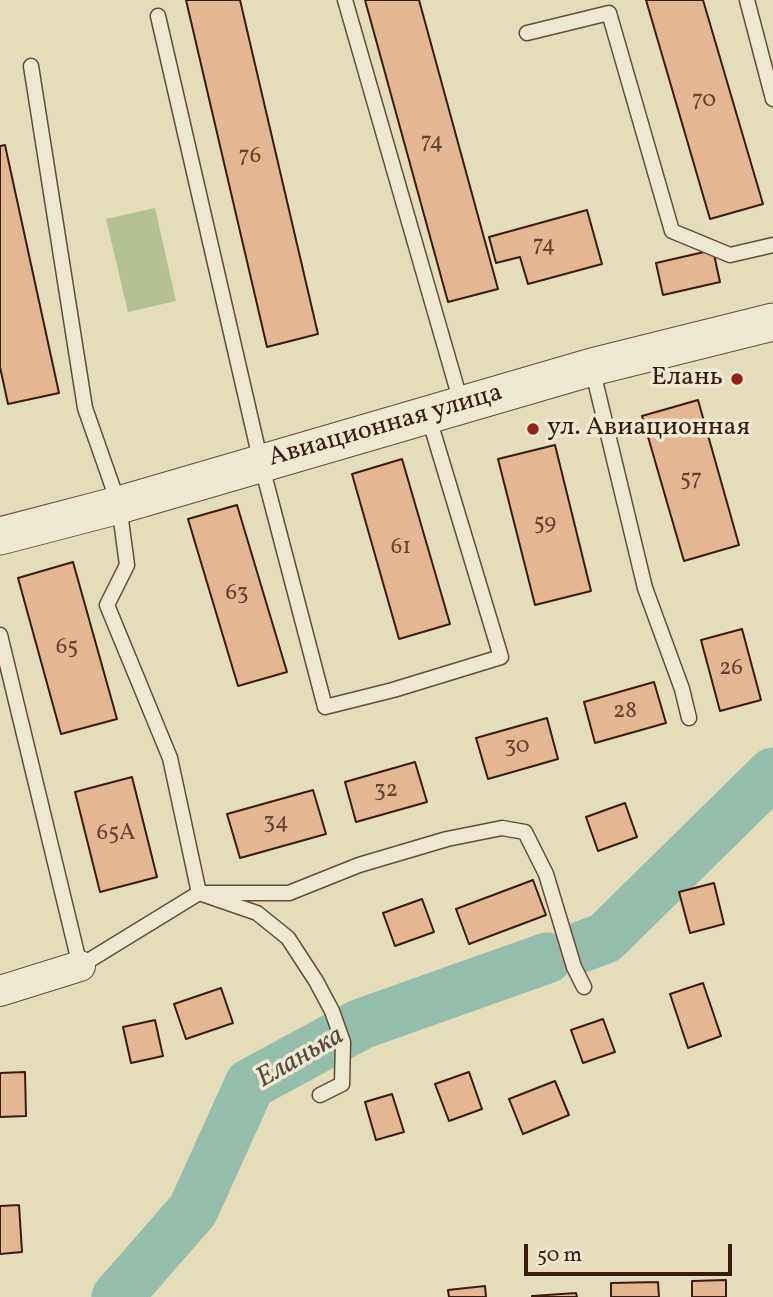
<!DOCTYPE html>
<meta charset="utf-8">
<style>
body{margin:0}
#map{position:relative;width:773px;height:1297px;overflow:hidden;background:#e5dcbc;font-family:Vollkorn,serif}
canvas{display:block}
.scale{position:absolute;left:524px;top:1244px;width:208px;height:32px;box-sizing:border-box;border:4px solid #3c1b0f;border-top:0;padding-left:9px;font-size:21px;line-height:24px;white-space:nowrap;color:#3c1b0f;-webkit-text-stroke:5px #eee8d3;paint-order:stroke}
</style>
<div id="map">
<canvas width="773" height="1297"></canvas>
<div class="scale">50 m</div>
</div>
<script>
const g = document.querySelector('canvas').getContext('2d');
g.lineJoin = 'round';
function paint(path, color) {
  g.fillStyle = color;
  g.fill(path, 'evenodd');
}
function shape(rows) {
  const path = new Path2D();
  for (const r of rows) {
    path.moveTo(r[0], r[1]);
    for (let i = 2; i < r.length; i += 2) path.lineTo(r[i], r[i + 1]);
  }
  return path;
}
function trace(path, color, width, dash) {
  g.strokeStyle = color;
  g.lineWidth = width;
  g.lineCap = dash ? 'butt' : 'round';
  g.setLineDash(dash || []);
  g.stroke(path);
}
function drawText(font, color, halo, rows, align = 'center') {
  g.font = font + ' Vollkorn,serif';
  g.lineWidth = 7;
  g.setLineDash([]);
  g.textBaseline = 'middle';
  g.strokeStyle = halo;
  g.fillStyle = color;
  for (const [text, x, y, turn = 0] of rows) {
    g.save();
    g.translate(x, y);
    g.rotate((+turn || 0) * Math.PI / 180);
    g.textAlign = isNaN(turn) ? turn : align;
    if (halo) g.strokeText(text, 0, 0);
    g.fillText(text, 0, 0);
    g.restore();
  }
}
const green = shape([
 [155,208,176,301,128,312,106,219]
]);
const river = shape([
 [581,947,605,938,773,773],
 [117,1297,193,1210,250,1084,361,1024,547,958]
]);
const building = shape([
 [186,0,240,0,318,334,267,347,186,0],
 [365,0,419,0,498,289,448,302,365,0],
 [646,0,703,0,763,204,710,219,646,0],
 [5,145,59,393,8,404,0,367,0,146,5,145],
 [587,210,602,264,528,284,520,257,496,263,489,237,587,210],
 [713,250,720,282,663,295,656,263,713,250],
 [698,400,739,545,684,561,642,416,698,400],
 [555,445,591,591,535,605,498,459,555,445],
 [402,459,450,624,399,639,352,474,402,459],
 [237,505,287,672,238,686,188,519,237,505],
 [73,562,117,719,61,734,18,578,73,562],
 [742,629,761,700,720,711,701,640,742,629],
 [654,682,666,723,595,743,584,702,654,682],
 [547,718,558,759,488,779,476,738,547,718],
 [415,762,427,802,356,822,345,782,415,762],
 [132,777,157,877,100,892,75,792,132,777],
 [313,790,326,834,240,858,227,814,313,790],
 [625,803,637,837,598,851,586,817,625,803],
 [533,880,546,915,469,944,456,909,533,880],
 [714,883,724,924,690,933,679,892,714,883],
 [422,899,434,932,395,946,383,913,422,899],
 [703,983,721,1036,688,1048,670,994,703,983],
 [221,988,233,1023,186,1039,174,1004,221,988],
 [603,1019,615,1052,583,1063,571,1030,603,1019],
 [155,1020,163,1056,131,1063,123,1027,155,1020],
 [25,1072,26,1116,0,1117,0,1073,25,1072],
 [469,1072,482,1109,449,1121,435,1084,469,1072],
 [555,1081,569,1115,523,1134,509,1099,555,1081],
 [392,1094,404,1132,376,1140,365,1102,392,1094],
 [19,1205,22,1252,0,1254,0,1206,19,1205],
 [726,1280,726,1297,692,1297,692,1281,726,1280],
 [658,1282,659,1297,611,1297,611,1283,658,1282],
 [485,1286,486,1297,449,1297,448,1290,485,1286],
 [576,1293,577,1297,532,1297,532,1296,576,1293]
]);
const service = shape([
 [345,0,462,406],
 [747,0,773,99],
 [158,16,261,463,325,707,393,690,501,657,428,415],
 [527,33,609,13,672,231,730,255,773,245],
 [31,66,85,408,119,505,127,565,107,605,170,758,199,893,257,913,288,938,316,981,332,1011,343,1042,342,1084,320,1095],
 [592,368,645,588,682,689,689,718],
 [0,635,80,966,199,893,289,893,359,865,447,839,502,828,525,832,546,874,574,967,584,987]
]);
const minor = shape([
 [0,991,80,966]
]);
const tertiary = shape([
 [0,536,119,505,592,367,773,322]
]);
const markers = [
 [737,379,7,"#8f2418"],
 [533,429,7,"#8f2418"]
];
const numberNames = [
 ["70",704,102],
 ["74",432,144],
 ["76",250,158],
 ["74",544,247],
 ["57",691,481],
 ["59",545,525],
 ["61",401,549],
 ["63",237,595],
 ["65",67,649],
 ["26",731,670],
 ["28",625,713],
 ["30",517,748],
 ["32",386,792],
 ["34",276,824],
 ["65А",116,835]
];
const poiNames = [
 ["Елань",723,379],
 ["ул. Авиационная",547,429,"left"]
];
const streetNames = [
 ["Авиационная улица",386,427,-16]
];
const waterNames = [
 ["Еланька",301,1059,-30]
];
paint(green, '#b4c091');
trace(river, '#96bcac', 51);
paint(building, '#e3b793');
trace(building, '#3c1b0f', 2);
trace(service, '#664b3a', 17);
trace(minor, '#664b3a', 32);
trace(tertiary, '#664b3a', 39);
trace(service, '#eee8d3', 14);
trace(minor, '#eee8d3', 30);
trace(tertiary, '#eee8d3', 37);
for (const [x, y, r, color] of markers) {
  const dot = new Path2D();
  dot.arc(x, y, r, 0, 2 * Math.PI);
  g.fillStyle = color;
  g.fill(dot);
  trace(dot, '#eee8d3', 2.5);
}
drawText('23px', '#664230', null, numberNames);
drawText('26px', '#3c1b0f', '#eee8d3', poiNames, 'right');
drawText('26px', '#3c1b0f', '#eee8d3', streetNames);
drawText('italic 28px', '#574b3e', '#eee8d3', waterNames);
</script>
